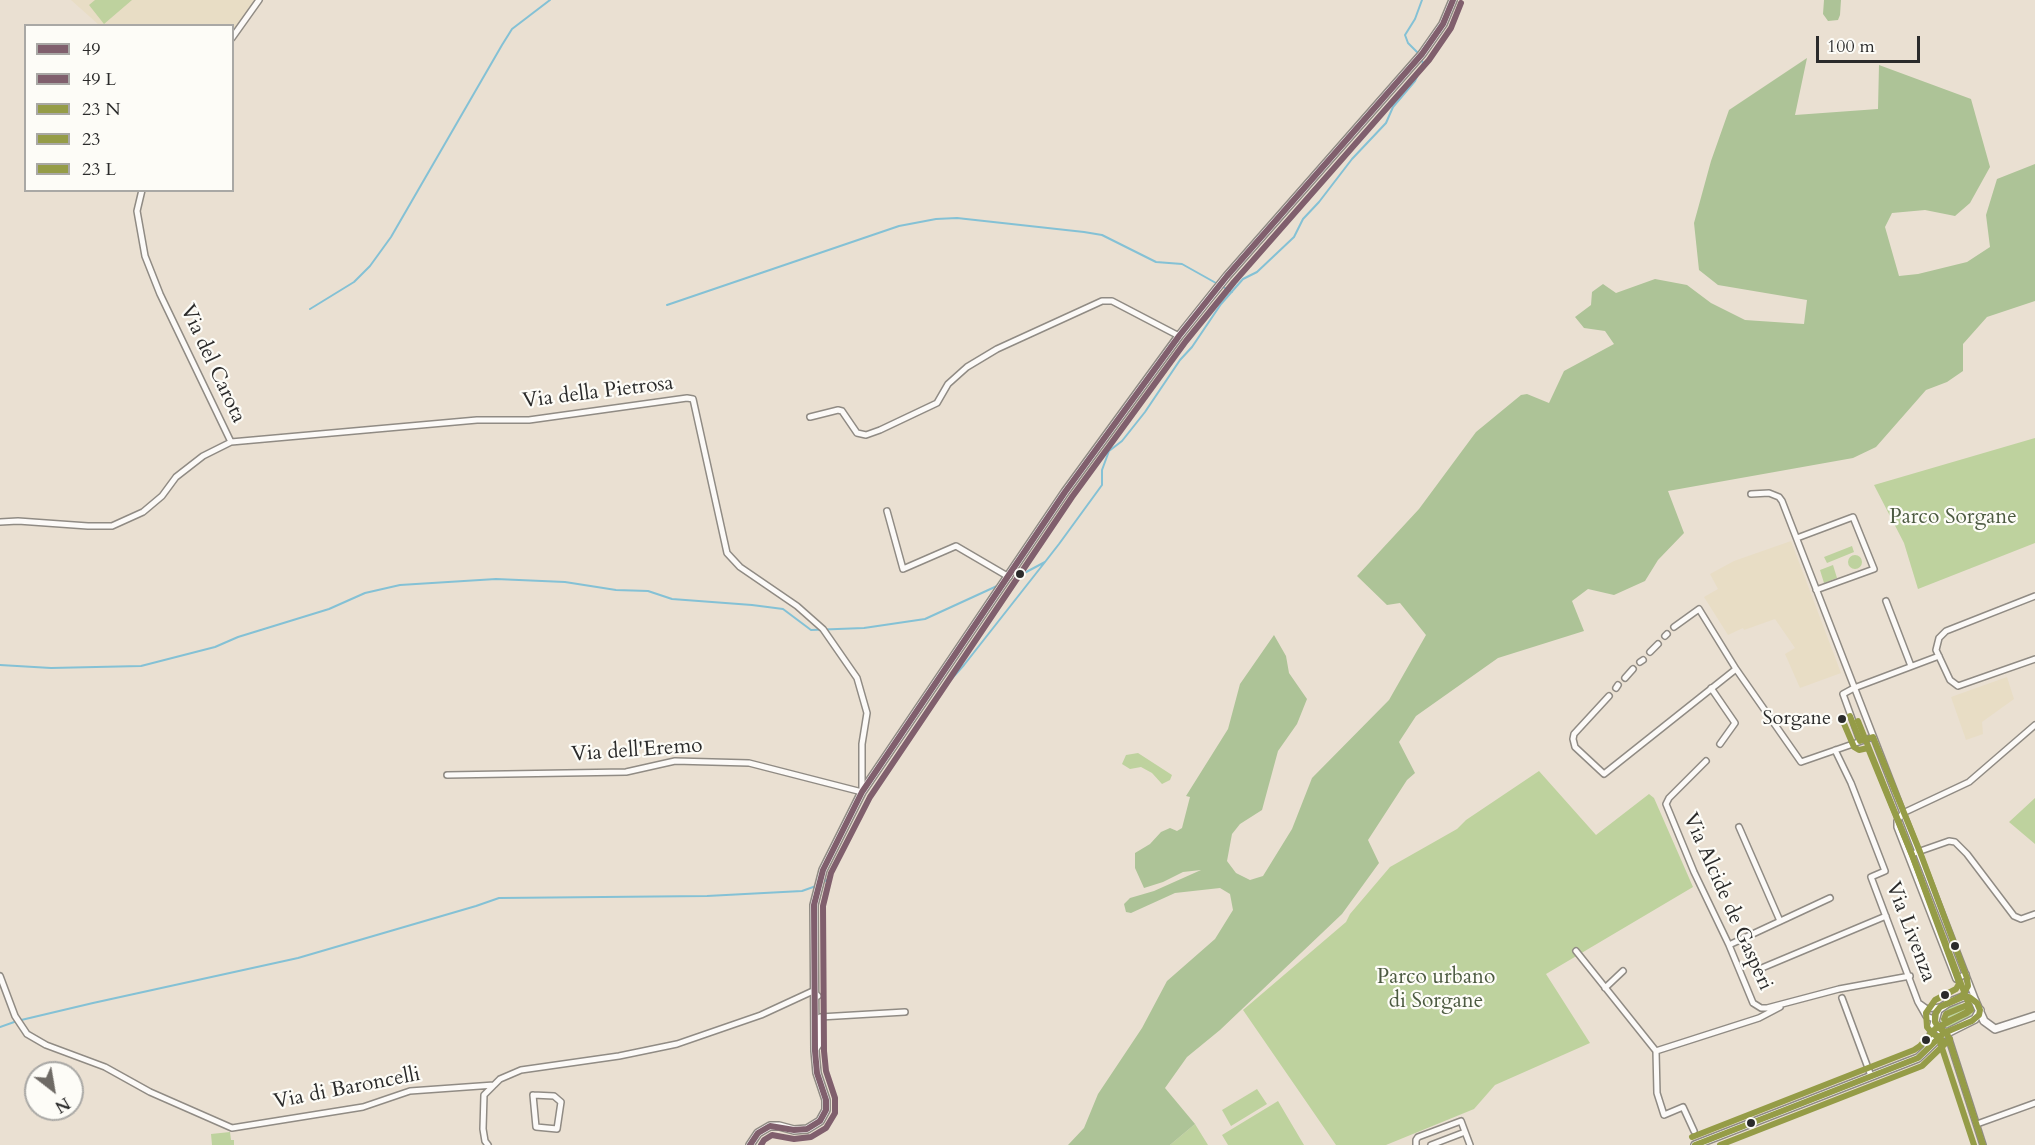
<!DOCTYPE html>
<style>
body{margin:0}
#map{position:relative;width:2035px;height:1145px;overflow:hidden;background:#eae0d2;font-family:Cardo,serif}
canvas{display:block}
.legend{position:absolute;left:24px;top:24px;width:210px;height:168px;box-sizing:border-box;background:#fdfcf7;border:2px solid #a9a8a5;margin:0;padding:8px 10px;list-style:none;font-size:18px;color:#2b2b2b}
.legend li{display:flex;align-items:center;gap:12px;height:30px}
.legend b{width:30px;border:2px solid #a9a8a5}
.north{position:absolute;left:24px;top:1061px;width:60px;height:60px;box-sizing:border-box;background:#fdfcf7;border:2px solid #a9a8a5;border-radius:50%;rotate:149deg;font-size:16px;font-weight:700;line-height:24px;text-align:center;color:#2b2b2b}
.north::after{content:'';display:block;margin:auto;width:21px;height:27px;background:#6e6a65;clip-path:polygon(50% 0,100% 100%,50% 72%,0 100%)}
.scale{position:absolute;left:1816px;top:36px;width:104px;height:27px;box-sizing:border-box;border:3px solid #2b2b2b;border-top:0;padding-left:8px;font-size:18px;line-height:21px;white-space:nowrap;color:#2b2b2b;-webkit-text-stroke:4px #fdfcf7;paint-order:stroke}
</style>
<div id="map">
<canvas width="2035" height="1145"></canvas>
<ul class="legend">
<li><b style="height:8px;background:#805f6d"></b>49</li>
<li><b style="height:8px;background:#805f6d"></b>49 L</li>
<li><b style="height:8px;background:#959c47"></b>23 N</li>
<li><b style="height:8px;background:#959c47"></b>23</li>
<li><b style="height:8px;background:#959c47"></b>23 L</li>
</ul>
<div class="north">N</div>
<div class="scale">100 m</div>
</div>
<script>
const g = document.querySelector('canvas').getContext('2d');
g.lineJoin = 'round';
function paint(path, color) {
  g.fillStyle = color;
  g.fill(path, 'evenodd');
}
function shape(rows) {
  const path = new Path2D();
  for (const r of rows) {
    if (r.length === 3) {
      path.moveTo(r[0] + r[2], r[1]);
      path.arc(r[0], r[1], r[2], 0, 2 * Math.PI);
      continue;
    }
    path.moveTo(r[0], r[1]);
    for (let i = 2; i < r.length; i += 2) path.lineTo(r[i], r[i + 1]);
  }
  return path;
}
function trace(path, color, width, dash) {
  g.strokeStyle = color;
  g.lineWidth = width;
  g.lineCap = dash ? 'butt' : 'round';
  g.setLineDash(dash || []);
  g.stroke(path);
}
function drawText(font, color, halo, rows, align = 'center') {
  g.font = font + ' Cardo,serif';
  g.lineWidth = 4.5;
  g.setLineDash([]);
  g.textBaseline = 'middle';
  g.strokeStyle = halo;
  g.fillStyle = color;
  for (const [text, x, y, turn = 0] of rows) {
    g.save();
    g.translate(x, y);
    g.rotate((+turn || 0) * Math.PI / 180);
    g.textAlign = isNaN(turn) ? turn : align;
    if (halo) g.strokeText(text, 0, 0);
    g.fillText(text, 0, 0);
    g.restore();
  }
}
const built = shape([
 [71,0,255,0,233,34,232,26,99,25],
 [1791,541,1841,673,1800,688,1785,654,1795,648,1775,619,1744,630,1743,628,1728,635,1704,597,1718,589,1710,574,1734,561],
 [2007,677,2014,699,1982,722,1983,734,1966,740,1951,697]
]);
const green = shape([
 [95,0,132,0,104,24,89,5],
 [2035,438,2035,543,1918,589,1904,543,1874,485],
 [1852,546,1854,552,1827,563,1824,557],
 [1855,562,7],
 [1833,565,1837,578,1824,583,1820,570],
 [1138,753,1172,775,1170,780,1162,784,1152,773,1141,767,1130,769,1122,764,1126,755],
 [1539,771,1596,835,1649,794,1654,798,1693,887,1546,974,1590,1043,1495,1085,1474,1109,1386,1145,1336,1145,1243,1010,1346,922,1350,914,1390,867,1457,829,1466,820],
 [2035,798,2035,844,2009,822],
 [1960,1004,1965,1005,1971,1009,1972,1013,1970,1017,1949,1027,1943,1026,1941,1021,1944,1012,1947,1008],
 [1257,1089,1267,1104,1231,1126,1222,1110],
 [1278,1101,1304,1145,1228,1145,1222,1135],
 [1195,1124,1208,1145,1170,1145],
 [230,1132,231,1140,234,1140,234,1145,212,1145,211,1134]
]);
const forest = shape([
 [1824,0,1841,0,1840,15,1838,20,1828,21,1823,14],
 [1807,58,1795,115,1878,109,1879,65,1971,99,1990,167,1970,203,1955,216,1925,210,1892,213,1885,227,1899,276,1918,274,1967,262,1990,247,1986,215,1997,179,2035,164,2035,301,1987,317,1963,344,1963,371,1947,382,1926,390,1876,447,1853,458,1668,491,1684,533,1658,560,1645,581,1614,595,1588,589,1572,601,1584,631,1498,658,1416,716,1399,742,1415,773,1407,780,1368,840,1379,863,1342,914,1220,1030,1187,1057,1165,1088,1195,1124,1170,1145,1068,1145,1084,1128,1098,1094,1142,1028,1167,981,1215,939,1233,910,1230,894,1220,888,1175,893,1131,913,1126,912,1124,904,1130,898,1154,891,1201,870,1183,872,1163,882,1144,888,1135,868,1135,853,1150,844,1161,832,1170,828,1177,831,1182,828,1190,797,1186,796,1228,729,1240,684,1274,635,1286,656,1289,673,1307,699,1297,724,1278,751,1262,810,1240,824,1232,834,1227,861,1236,873,1250,880,1263,876,1292,829,1312,778,1389,700,1426,635,1400,603,1387,605,1357,576,1419,509,1476,432,1521,395,1527,394,1549,403,1564,371,1614,344,1605,331,1584,328,1575,317,1591,305,1592,292,1603,284,1616,293,1655,279,1687,285,1711,303,1745,320,1804,324,1807,300,1718,285,1699,270,1694,223,1711,161,1729,110]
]);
const stream = shape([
 [667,305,899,226,936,219,957,218,1084,232,1102,235,1156,262,1182,264,1232,292],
 [310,309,354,282,370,266,391,237,502,45,512,29,550,0],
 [1015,578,1045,562,1059,544,1102,485,1102,470,1109,451,1122,441,1145,412,1180,360,1192,347,1221,304,1243,279,1257,272,1294,237,1303,219,1319,202,1352,159,1386,123,1393,107,1415,81,1423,63,1419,54,1408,43,1405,35,1415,19,1422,0],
 [0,665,51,668,141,666,215,647,238,637,329,609,365,593,400,585,496,579,565,582,616,590,648,591,672,599,752,605,783,609,811,630,864,628,925,619,997,586],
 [821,883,827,880,879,782,918,723,938,694,964,665,1045,562],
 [0,1027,17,1021,93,1003,298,958,476,906,499,898,707,896,802,891,816,886]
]);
const minor = shape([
 [232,38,259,0],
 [142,190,137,211,145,256,160,294,231,442],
 [810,417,838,410,842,411,857,433,866,435,880,430,937,403,948,384,967,367,997,349,1102,301,1112,301,1179,336],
 [1751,494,1769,493,1779,497,1782,501,1976,1001],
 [887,511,903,569,956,546,1009,577],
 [0,522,18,521,88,526,112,526,143,512,162,496,176,477,203,456,231,442,477,420,529,420,687,398,693,399,727,553,740,567,797,606,823,629,857,678,867,713,862,744,862,792,749,763,675,761,626,772,447,775],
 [1797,538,1853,517,1874,569,1816,590],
 [2035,596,1946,631,1939,638,1936,650,1950,680,1958,686,2035,659],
 [1886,601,1911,666],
 [1674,627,1699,609,1736,669,1801,762,1873,737],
 [1665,636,1667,634],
 [1650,652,1658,644],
 [1640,662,1643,660],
 [1625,678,1633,669],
 [1616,688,1618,685],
 [1711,688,1735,723,1720,744],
 [1609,696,1574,734,1573,739,1575,747,1604,774,1736,669],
 [1860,741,1843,694,1854,688,1939,656],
 [1835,750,1851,783,1885,871,1871,877,1918,1002,1926,1016,1934,1019],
 [1706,761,1669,798,1666,804,1694,872,1729,945,1753,1003,1761,1008,1767,1008,1839,989,1910,976],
 [1739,827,1780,921],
 [1909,855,1949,841,1955,842,1967,854,2014,916,2021,919,2035,914],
 [1729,945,1830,898],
 [1576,951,1656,1051,1657,1093,1664,1115,1683,1107,1694,1131],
 [1757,970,1886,916],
 [1966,974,1956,979,1897,827,1897,821,1903,813,1969,782,2035,725],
 [0,976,15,1016,27,1034,46,1045,105,1067,150,1092,232,1128,363,1107,410,1091,494,1085,500,1079,521,1070,619,1056,677,1044,761,1015,813,991,818,996],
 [1605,988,1623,971],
 [1842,998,1871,1076],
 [1920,1004,1927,1009,1940,1007],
 [1947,1033,1983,1145],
 [816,1049,820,1043,820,1017,905,1012],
 [1656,1051,1759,1018,1780,1007],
 [533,1095,554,1096,561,1102,557,1129,536,1127,533,1095],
 [1977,1124,2035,1103],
 [488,1145,485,1141,483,1129,484,1095,493,1086],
 [1416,1145,1416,1140,1418,1137,1461,1121,1470,1145],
 [1431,1145,1465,1132]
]);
const tertiary = shape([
 [1935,1022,1940,1030,1947,1033,1975,1019,1980,1010],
 [1928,1047,1938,1010,1948,1003,1963,997,1969,997,1975,1001,1984,1021,1995,1029,2035,1016],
 [750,1145,758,1133,770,1126,779,1126,794,1130,807,1129,820,1121,826,1110,826,1100,817,1073,815,1051,814,905,823,870,862,792,1065,492,1179,336,1227,276,1422,54,1443,24,1453,0],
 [1695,1145,1918,1058,1944,1033]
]);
const bus1 = shape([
 [750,1145,758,1133,770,1126,794,1130,807,1129,820,1121,826,1110,826,1100,817,1073,815,1051,814,905,823,870,862,792,1065,492,1179,336,1227,276,1422,54,1443,24,1453,0]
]);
const bus2 = shape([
 [761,1145,764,1140,772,1135,794,1139,811,1137,826,1128,835,1113,835,1098,826,1071,824,1051,823,906,831,873,870,797,1072,497,1186,341,1234,282,1429,60,1451,28,1461,3]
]);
const bus3 = shape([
 [1850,716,1860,741,1873,737,1920,852,1967,978,1968,986,1962,996,1940,1007,1935,1015,1935,1022,1938,1027,1947,1033],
 [1963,997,1969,997,1977,1003,1980,1010,1979,1015,1972,1021,1944,1033,1935,1022,1936,1012,1940,1007,1963,997],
 [1947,1033,1983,1145],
 [1695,1145,1918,1058,1944,1033]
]);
const bus4 = shape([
 [1842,719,1854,747,1859,750,1868,748,1912,855,1958,980,1959,984,1956,989,1935,1000,1926,1013,1927,1027,1932,1033,1942,1040],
 [1965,1006,1970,1010,1967,1013,1947,1022,1944,1019,1946,1014,1965,1006],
 [1938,1036,1974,1145],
 [1720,1145,1922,1066,1950,1039]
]);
const bus5 = shape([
 [1692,1137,1914,1050,1920,1046,1935,1029,1971,1010,1912,855,1858,721]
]);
const markers = [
 [1020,574,5,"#2b2b2b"],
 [1842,719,5,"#2b2b2b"],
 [1955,946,5,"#2b2b2b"],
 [1945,995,5,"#2b2b2b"],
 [1926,1040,5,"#2b2b2b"],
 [1751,1123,5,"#2b2b2b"]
];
const busNames = [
 ["Sorgane",1831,719]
];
const streetNames = [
 ["Via del Carota",212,364,65],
 ["Via della Pietrosa",598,393,-7],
 ["Via dell'Eremo",637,751,-4],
 ["Via Alcide de Gasperi",1727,902,66],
 ["Via Livenza",1910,932,69],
 ["Via di Baroncelli",347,1089,-11]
];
const parkNames = [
 ["Parco Sorgane",1953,518],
 ["Parco urbano",1436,978],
 ["di Sorgane",1436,1002]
];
paint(built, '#e8ddc5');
paint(green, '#bed29e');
paint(forest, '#adc397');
trace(stream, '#84c1d5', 2);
trace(minor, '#908b84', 8);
trace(tertiary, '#908b84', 10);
trace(minor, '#fcfaf8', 5);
trace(tertiary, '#fcfaf8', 7);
trace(bus1, '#805f6d', 6);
trace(bus2, '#805f6d', 6);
trace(bus3, '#959c47', 6);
trace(bus4, '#959c47', 6);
trace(bus5, '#959c47', 6);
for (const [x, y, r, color] of markers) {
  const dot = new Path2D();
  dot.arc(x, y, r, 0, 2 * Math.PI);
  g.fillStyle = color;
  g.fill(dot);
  trace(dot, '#fdfcf7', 2);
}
drawText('20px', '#2b2b2b', '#fdfcf7', busNames, 'right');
drawText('21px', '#2b2b2b', '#fdfcf7', streetNames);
drawText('21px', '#4c5a41', '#fdfcf7', parkNames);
</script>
